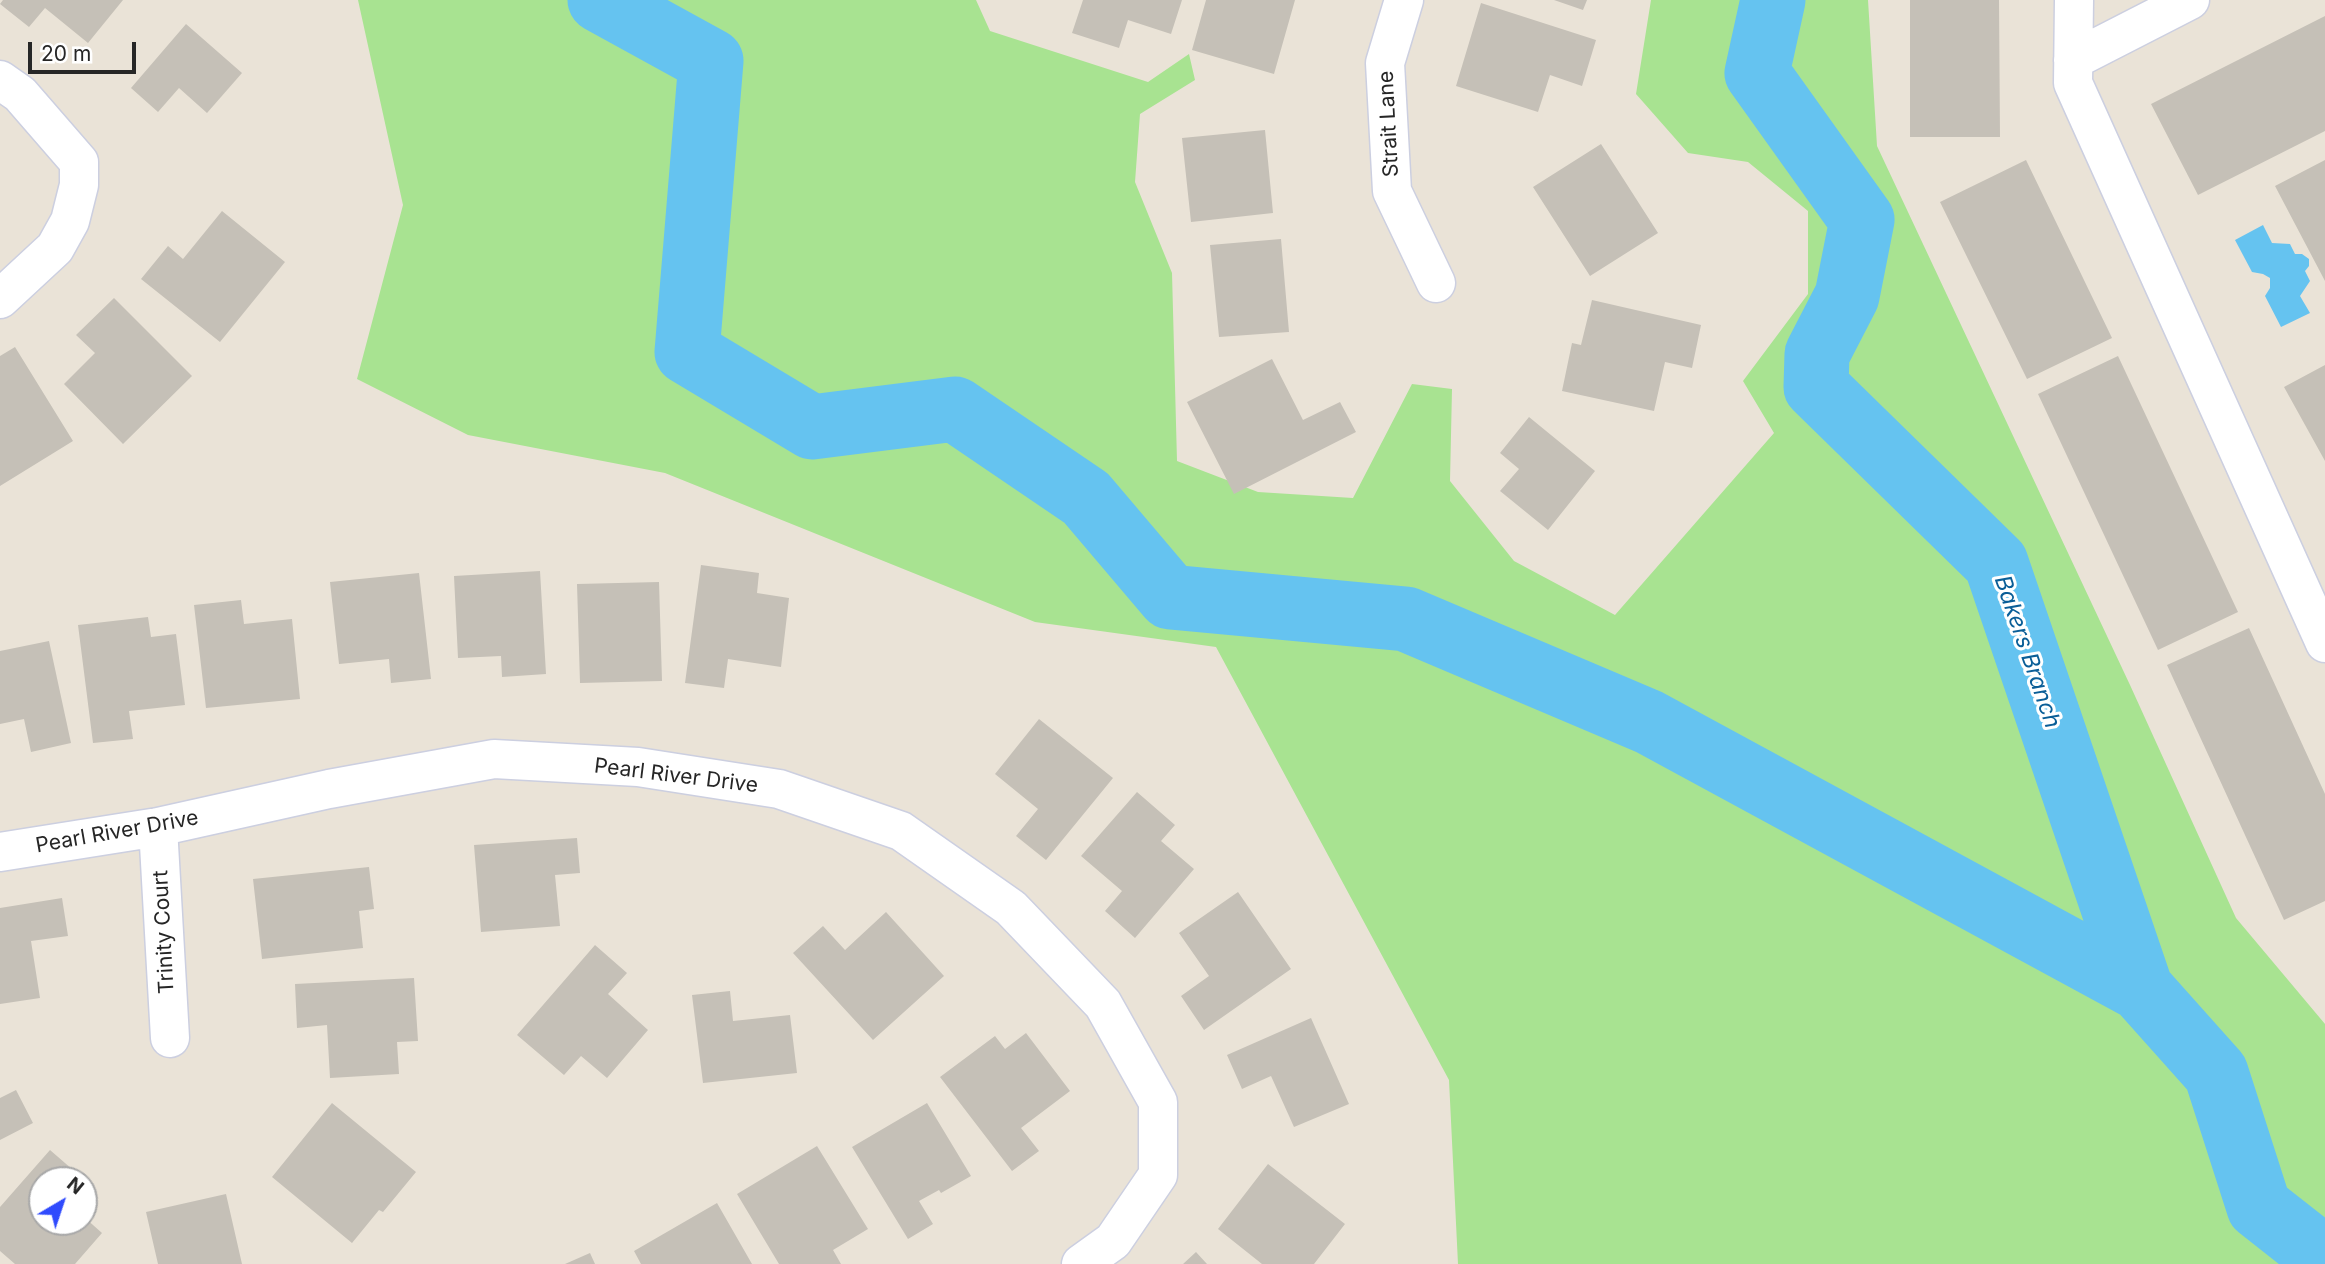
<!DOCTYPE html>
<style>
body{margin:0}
#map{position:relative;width:2325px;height:1264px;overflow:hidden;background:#eae3d7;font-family:Inter,sans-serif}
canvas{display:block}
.north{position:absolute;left:28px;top:1166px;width:70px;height:70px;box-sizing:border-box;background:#fff;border:2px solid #a8a8a8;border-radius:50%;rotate:39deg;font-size:19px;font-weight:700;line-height:28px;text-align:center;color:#262626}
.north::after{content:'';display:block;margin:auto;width:24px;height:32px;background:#304bfd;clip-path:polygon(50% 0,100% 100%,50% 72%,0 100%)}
.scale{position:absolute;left:28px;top:42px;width:108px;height:32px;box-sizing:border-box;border:4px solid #262626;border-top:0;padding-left:9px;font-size:21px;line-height:24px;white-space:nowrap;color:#262626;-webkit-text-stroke:5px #fff;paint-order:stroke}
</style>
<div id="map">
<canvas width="2325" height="1264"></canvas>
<div class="north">N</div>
<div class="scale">20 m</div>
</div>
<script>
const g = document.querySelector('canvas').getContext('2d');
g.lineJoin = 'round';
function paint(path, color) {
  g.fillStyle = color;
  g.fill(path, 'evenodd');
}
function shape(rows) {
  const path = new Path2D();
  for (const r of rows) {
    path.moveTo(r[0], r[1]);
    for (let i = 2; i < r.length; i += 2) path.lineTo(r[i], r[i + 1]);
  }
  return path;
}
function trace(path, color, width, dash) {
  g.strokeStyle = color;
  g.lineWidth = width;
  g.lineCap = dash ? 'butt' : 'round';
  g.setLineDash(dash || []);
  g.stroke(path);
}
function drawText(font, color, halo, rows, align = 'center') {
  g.font = font + ' Inter,sans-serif';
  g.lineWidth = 6;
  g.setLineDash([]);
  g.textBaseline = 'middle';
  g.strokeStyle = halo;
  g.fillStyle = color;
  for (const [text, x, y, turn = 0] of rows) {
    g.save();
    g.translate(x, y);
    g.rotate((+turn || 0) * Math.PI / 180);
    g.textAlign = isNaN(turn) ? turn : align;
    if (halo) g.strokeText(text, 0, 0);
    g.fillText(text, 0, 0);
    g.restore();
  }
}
const green = shape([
 [358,0,976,0,990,31,1148,82,1189,54,1195,80,1140,114,1135,182,1172,273,1177,461,1258,492,1353,498,1412,384,1452,389,1450,481,1514,561,1615,615,1774,433,1743,381,1808,294,1808,211,1748,162,1688,153,1636,94,1651,0,1868,0,1877,146,2130,685,2236,918,2325,1024,2325,1264,1458,1264,1449,1080,1216,647,1035,622,665,473,468,435,357,379,403,205]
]);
const water = shape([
 [2263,225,2272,243,2290,244,2295,254,2302,254,2309,259,2309,266,2305,271,2310,281,2300,296,2310,313,2281,327,2265,296,2270,288,2270,278,2263,274,2252,272,2235,240]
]);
const river = shape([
 [600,0,711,61,687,352,812,427,955,409,1086,498,1170,597,1406,619,1649,722,2141,989],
 [1773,0,1757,73,1862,220,1847,296,1817,354,1816,387,1996,563,2141,989,2216,1073,2259,1207,2325,1259]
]);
const building = shape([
 [3,0,123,0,88,43,45,8,29,27,0,4],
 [1083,0,1182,0,1171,34,1128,20,1119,48,1072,33],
 [1206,0,1295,0,1274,74,1192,50],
 [1554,0,1587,0,1583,10],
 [1910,0,1999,0,2000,137,1910,137],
 [1481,3,1596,40,1582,86,1550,75,1538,112,1456,86],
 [2325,16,2325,131,2198,195,2151,104],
 [186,24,242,73,207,113,179,88,158,112,131,88],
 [1265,130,1273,213,1191,222,1182,138],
 [1601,144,1658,233,1590,276,1533,187],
 [2026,160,2112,338,2027,379,1940,202],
 [2325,160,2325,281,2275,186],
 [222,211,285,262,220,342,141,279,168,246,183,259],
 [1281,239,1289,332,1219,337,1210,245],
 [114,298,192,376,123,444,64,384,95,353,76,335],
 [1592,300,1701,325,1692,368,1665,362,1654,411,1562,391,1572,343,1581,345],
 [15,347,73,441,0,486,0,356],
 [2118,356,2238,612,2158,650,2038,394],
 [1272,359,1303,420,1340,402,1356,432,1234,494,1187,402],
 [2325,365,2325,461,2284,387],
 [1529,417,1595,471,1548,530,1500,491,1519,469,1500,453],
 [701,565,759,573,757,593,789,598,781,667,728,659,724,688,685,683],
 [540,571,546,674,502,677,501,656,458,658,454,576],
 [419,573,431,679,391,683,389,659,339,664,330,582],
 [659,582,662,681,580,683,577,584],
 [241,600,244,624,292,619,300,699,206,708,194,605],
 [148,617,151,637,176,634,185,705,129,711,133,739,93,743,78,625],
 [2249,628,2325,794,2325,901,2284,920,2167,665],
 [49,641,71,743,31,752,24,719,0,724,0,651],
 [1039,719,1113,778,1046,860,1016,836,1038,809,995,774],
 [1137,792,1175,825,1161,841,1194,869,1135,938,1105,911,1122,891,1081,856],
 [577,838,580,873,555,875,560,926,481,932,474,845],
 [369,867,374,909,359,911,363,948,262,959,253,879],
 [1238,892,1291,969,1204,1030,1181,996,1209,976,1179,933],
 [62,898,68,936,31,941,40,998,0,1004,0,908],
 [886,912,944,976,873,1040,793,953,823,926,845,950],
 [595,945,627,973,608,994,648,1030,607,1078,581,1056,564,1075,517,1035],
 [414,978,418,1041,397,1042,399,1074,330,1078,327,1025,297,1028,295,984],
 [730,991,733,1021,790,1015,797,1073,703,1083,692,995],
 [1311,1018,1349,1104,1294,1127,1271,1076,1242,1089,1227,1055],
 [1026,1033,1070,1091,1021,1128,1039,1151,1012,1171,940,1077,995,1036,1005,1049],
 [16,1090,33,1123,0,1140,0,1098],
 [332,1103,416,1172,383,1212,379,1210,352,1243,272,1177],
 [927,1103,971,1176,941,1193,939,1190,919,1201,933,1224,908,1239,852,1147],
 [817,1146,868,1229,833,1250,841,1264,779,1264,737,1194],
 [50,1150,80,1176,77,1180,42,1180,42,1222,84,1222,84,1217,102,1233,75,1264,15,1264,0,1251,0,1207],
 [1268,1164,1345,1224,1314,1264,1262,1264,1218,1229],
 [226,1194,242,1264,158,1264,146,1212],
 [717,1203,752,1264,641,1264,634,1251],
 [1196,1252,1207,1264,1183,1264],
 [590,1253,595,1264,565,1264]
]);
const minor = shape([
 [1404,0,1385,63,1392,191,1436,283],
 [2074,0,2073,83,2325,643],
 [2073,60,2190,0],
 [0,80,20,94,79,162,79,185,70,221,55,248,0,299],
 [158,827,170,1038],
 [0,852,158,827,329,789,494,759,638,767,779,789,901,831,1011,908,1103,1004,1158,1102,1158,1175,1113,1241,1081,1264]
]);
const streetNames = [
 ["Strait Lane",1389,124,-93],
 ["Pearl River Drive",676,776,7],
 ["Pearl River Drive",117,832,-10],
 ["Trinity Court",164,932,-93]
];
const waterNames = [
 ["Bakers Branch",2027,652,71]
];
paint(green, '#a8e391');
paint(water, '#65c3f0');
trace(river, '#65c3f0', 65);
paint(building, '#c5c0b7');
trace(minor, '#cccfe0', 41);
trace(minor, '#fff', 38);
drawText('21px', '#262626', '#fff', streetNames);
drawText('italic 23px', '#0a5e97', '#fff', waterNames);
</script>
